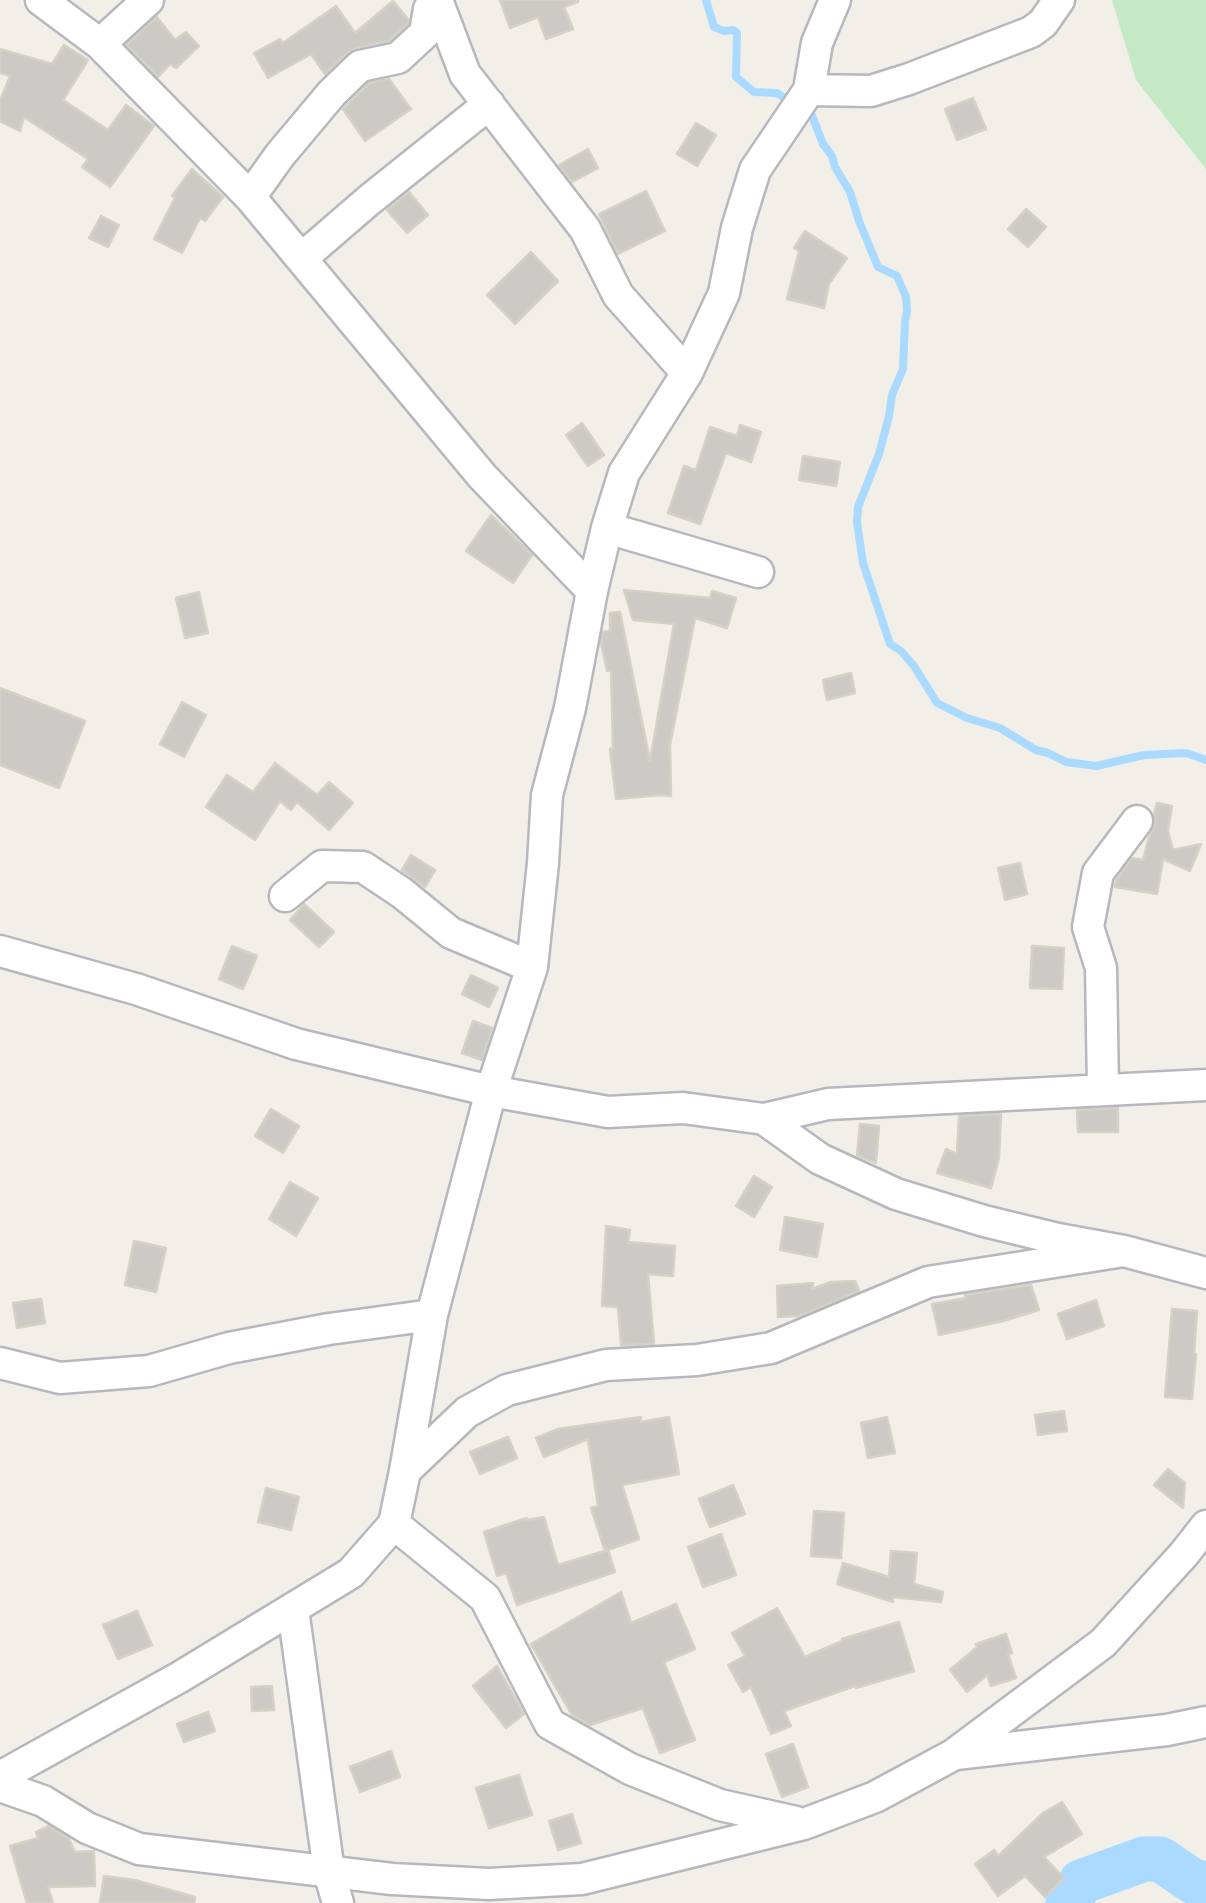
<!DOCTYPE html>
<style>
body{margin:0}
canvas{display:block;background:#f1efe8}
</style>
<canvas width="1206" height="1903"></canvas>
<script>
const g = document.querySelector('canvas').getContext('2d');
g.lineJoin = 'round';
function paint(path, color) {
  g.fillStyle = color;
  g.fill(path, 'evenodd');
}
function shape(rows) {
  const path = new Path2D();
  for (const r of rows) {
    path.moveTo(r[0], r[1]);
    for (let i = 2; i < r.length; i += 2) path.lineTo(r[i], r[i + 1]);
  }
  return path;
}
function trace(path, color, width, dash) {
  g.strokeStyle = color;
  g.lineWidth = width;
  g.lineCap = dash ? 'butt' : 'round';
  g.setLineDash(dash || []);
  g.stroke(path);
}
const green = shape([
 [1112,0,1206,0,1206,169,1136,80]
]);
const stream = shape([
 [706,0,714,27,724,31,733,30,737,33,736,77,754,92,777,93,790,102],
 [802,109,811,113,823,144,832,156,835,167,850,192,859,221,878,267,897,276,906,297,907,312,905,321,903,369,892,395,889,416,879,454,858,507,857,523,863,563,890,644,901,651,914,666,937,703,967,718,1000,728,1036,750,1048,753,1066,762,1096,766,1144,755,1186,753,1206,760]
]);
const river = shape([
 [1068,1903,1081,1882,1144,1859,1160,1859,1194,1882,1206,1883]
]);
const building = shape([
 [500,0,578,0,578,2,564,7,573,29,546,39,538,17,510,28,500,0],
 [393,1,408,19,408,24,389,41,356,48,348,52,325,74,311,54,268,78,254,53,280,39,283,43,336,6,355,33,393,1],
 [157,17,175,40,186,32,199,46,176,68,170,64,158,77,127,45,157,17],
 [64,45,88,60,63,100,108,130,126,105,154,126,110,187,82,167,88,159,24,117,20,131,0,121,0,101,10,76,0,73,0,49,52,64,64,45],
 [389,79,411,109,365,141,343,109,369,83,389,79],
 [973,98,986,129,957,140,945,109,973,98],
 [696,123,716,135,697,166,677,154,696,123],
 [588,149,598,168,572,182,559,165,588,149],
 [192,169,223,197,205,221,200,218,182,253,154,239,175,198,172,196,192,169],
 [646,191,665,231,618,254,599,214,646,191],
 [409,192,428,215,407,233,387,210,409,192],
 [1026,209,1046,227,1028,247,1008,229,1026,209],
 [101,216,119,225,108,247,89,238,101,216],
 [805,231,847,258,829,284,824,308,787,299,799,251,794,248,805,231],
 [531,252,558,281,515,324,487,295,531,252],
 [582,423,604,455,588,466,566,435,582,423],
 [740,425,761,432,751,462,726,453,700,524,668,513,684,466,696,470,710,427,737,436,740,425],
 [803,456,840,462,836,486,799,480,803,456],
 [491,515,532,555,513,583,466,551,491,515],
 [624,590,710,598,712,591,736,598,727,628,695,618,670,745,671,796,661,795,616,799,610,749,613,748,611,670,607,671,601,643,603,632,610,631,610,613,620,612,650,761,674,624,633,620,624,590],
 [199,592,208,633,185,638,176,598,199,592],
 [851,673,855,693,827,700,823,680,851,673],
 [0,688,85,721,59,788,0,765,0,688],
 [182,702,206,715,184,757,160,744,182,702],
 [275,763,317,795,329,782,353,803,329,830,297,802,291,810,280,801,255,840,206,807,227,775,253,792,275,763],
 [1157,803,1172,806,1168,831,1173,850,1201,844,1190,871,1163,859,1157,894,1115,887,1116,881,1132,858,1143,860,1149,837,1155,824,1154,814,1157,803],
 [411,855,435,870,425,887,402,870,411,855],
 [1020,863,1027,894,1005,900,998,868,1020,863],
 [304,904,334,932,319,947,290,920,304,904],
 [232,946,257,956,243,989,219,979,232,946],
 [1032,946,1064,948,1062,989,1030,988,1032,946],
 [471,975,498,988,489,1007,462,994,471,975],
 [473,1021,492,1028,482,1060,462,1053,473,1021],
 [1118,1108,1118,1132,1078,1132,1077,1110,1118,1108],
 [271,1109,299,1126,283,1153,255,1136,271,1109],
 [1001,1114,999,1158,991,1188,937,1173,946,1149,957,1154,959,1116,1001,1114],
 [860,1124,879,1126,876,1163,857,1155,860,1124],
 [754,1176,772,1187,754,1217,736,1206,754,1176],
 [290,1182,318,1198,296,1236,269,1219,290,1182],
 [785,1217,823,1224,817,1257,780,1250,785,1217],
 [606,1226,630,1230,628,1242,675,1246,673,1276,648,1274,654,1344,621,1345,618,1307,602,1306,606,1226],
 [134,1241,166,1248,156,1292,125,1285,134,1241],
 [855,1281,859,1291,799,1316,778,1317,777,1286,813,1283,812,1289,831,1282,855,1281],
 [1031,1285,1039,1310,1003,1321,939,1335,932,1304,966,1298,965,1295,1031,1285],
 [41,1299,45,1323,17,1328,13,1303,41,1299],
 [1096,1300,1104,1326,1067,1339,1058,1314,1096,1300],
 [1172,1309,1197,1311,1194,1354,1196,1354,1192,1399,1165,1397,1172,1309],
 [1064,1411,1067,1431,1038,1435,1035,1415,1064,1411],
 [641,1417,641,1422,669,1417,679,1474,622,1485,639,1539,605,1551,591,1508,598,1506,588,1439,544,1457,536,1438,558,1429,641,1417],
 [887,1417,895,1453,868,1458,861,1423,887,1417],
 [508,1437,517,1458,480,1474,470,1452,508,1437],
 [1168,1469,1185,1483,1183,1508,1154,1485,1168,1469],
 [733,1485,745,1514,710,1527,699,1499,733,1485],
 [266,1488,299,1497,291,1530,258,1522,266,1488],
 [814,1511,844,1513,841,1558,811,1556,814,1511],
 [544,1517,558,1565,608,1550,615,1572,517,1605,506,1573,497,1576,484,1532,527,1518,528,1520,544,1517],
 [721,1534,736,1575,703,1587,688,1547,721,1534],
 [891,1551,917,1553,914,1584,943,1592,941,1602,892,1597,893,1602,837,1584,843,1563,889,1577,891,1551],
 [621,1592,631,1623,676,1604,695,1649,664,1662,695,1740,660,1753,643,1708,590,1725,572,1715,531,1644,621,1592],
 [777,1608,805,1657,842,1641,842,1639,899,1622,914,1671,856,1688,855,1686,784,1711,791,1726,771,1734,751,1687,743,1692,728,1665,745,1656,732,1633,777,1608],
 [137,1611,152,1645,118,1659,103,1625,137,1611],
 [1006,1634,1012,1653,1008,1654,1016,1678,991,1686,987,1675,967,1692,950,1670,977,1647,976,1644,1006,1634],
 [497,1666,524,1714,506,1728,473,1686,497,1666],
 [272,1686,274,1710,252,1711,251,1687,272,1686],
 [208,1712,215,1731,184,1742,177,1724,208,1712],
 [793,1744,808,1787,782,1797,766,1754,793,1744],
 [391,1751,400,1777,360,1792,350,1767,391,1751],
 [519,1775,532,1815,489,1828,476,1788,519,1775],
 [1062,1802,1082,1834,1044,1857,1064,1878,1045,1897,1025,1876,998,1896,975,1864,994,1850,998,1856,1043,1813,1062,1802],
 [572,1814,581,1843,558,1850,549,1821,572,1814],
 [48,1826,69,1839,75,1852,94,1851,95,1886,48,1887,53,1903,27,1903,10,1846,38,1838,36,1832,48,1826],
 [104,1876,135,1880,195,1897,194,1903,100,1903,104,1876]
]);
const minor = shape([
 [41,0,100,44,250,197,482,476,592,591],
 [437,0,465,74,585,229,618,295,687,373],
 [100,44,148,0],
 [809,90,871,91,909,79,1031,32,1043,23,1059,0],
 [250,197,280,155,332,93,360,66,398,58,425,33,429,9,434,0],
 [302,258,368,201,489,104],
 [607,528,758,572],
 [285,896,322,866,363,867,402,893,451,933,532,967],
 [0,951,136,989,296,1044,491,1091,608,1112,683,1108,764,1119,828,1104,1206,1085],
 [1103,1090,1101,968,1088,927,1098,873,1137,821],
 [764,1119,820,1159,896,1194,984,1221,1058,1239,1124,1251,1206,1273],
 [432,1315,491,1091,532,967,543,863,547,795,570,708,592,591,607,528,624,473,687,373,724,293,737,228,755,170,809,90,817,43,835,0],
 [0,1363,60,1378,149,1371,229,1348,329,1329,432,1315,405,1471],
 [394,1524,485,1598,550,1724,630,1769,720,1805,796,1822],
 [293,1609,329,1872,338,1903],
 [956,1754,1167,1730,1206,1722],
 [0,1777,180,1677,351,1573,394,1524,405,1471,467,1412,507,1390,606,1365,697,1360,771,1348,928,1282,1124,1251],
 [0,1786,43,1801,87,1828,139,1849,392,1879,489,1884,582,1879,804,1824,875,1797,953,1755,1103,1643,1184,1554,1206,1526]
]);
paint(green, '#c5e8c5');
trace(stream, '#aadaff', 8);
trace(river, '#aadaff', 45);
paint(building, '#cccac5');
trace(building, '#d6d1c6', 2.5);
trace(minor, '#b5b8bc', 35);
trace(minor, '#fff', 30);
</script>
